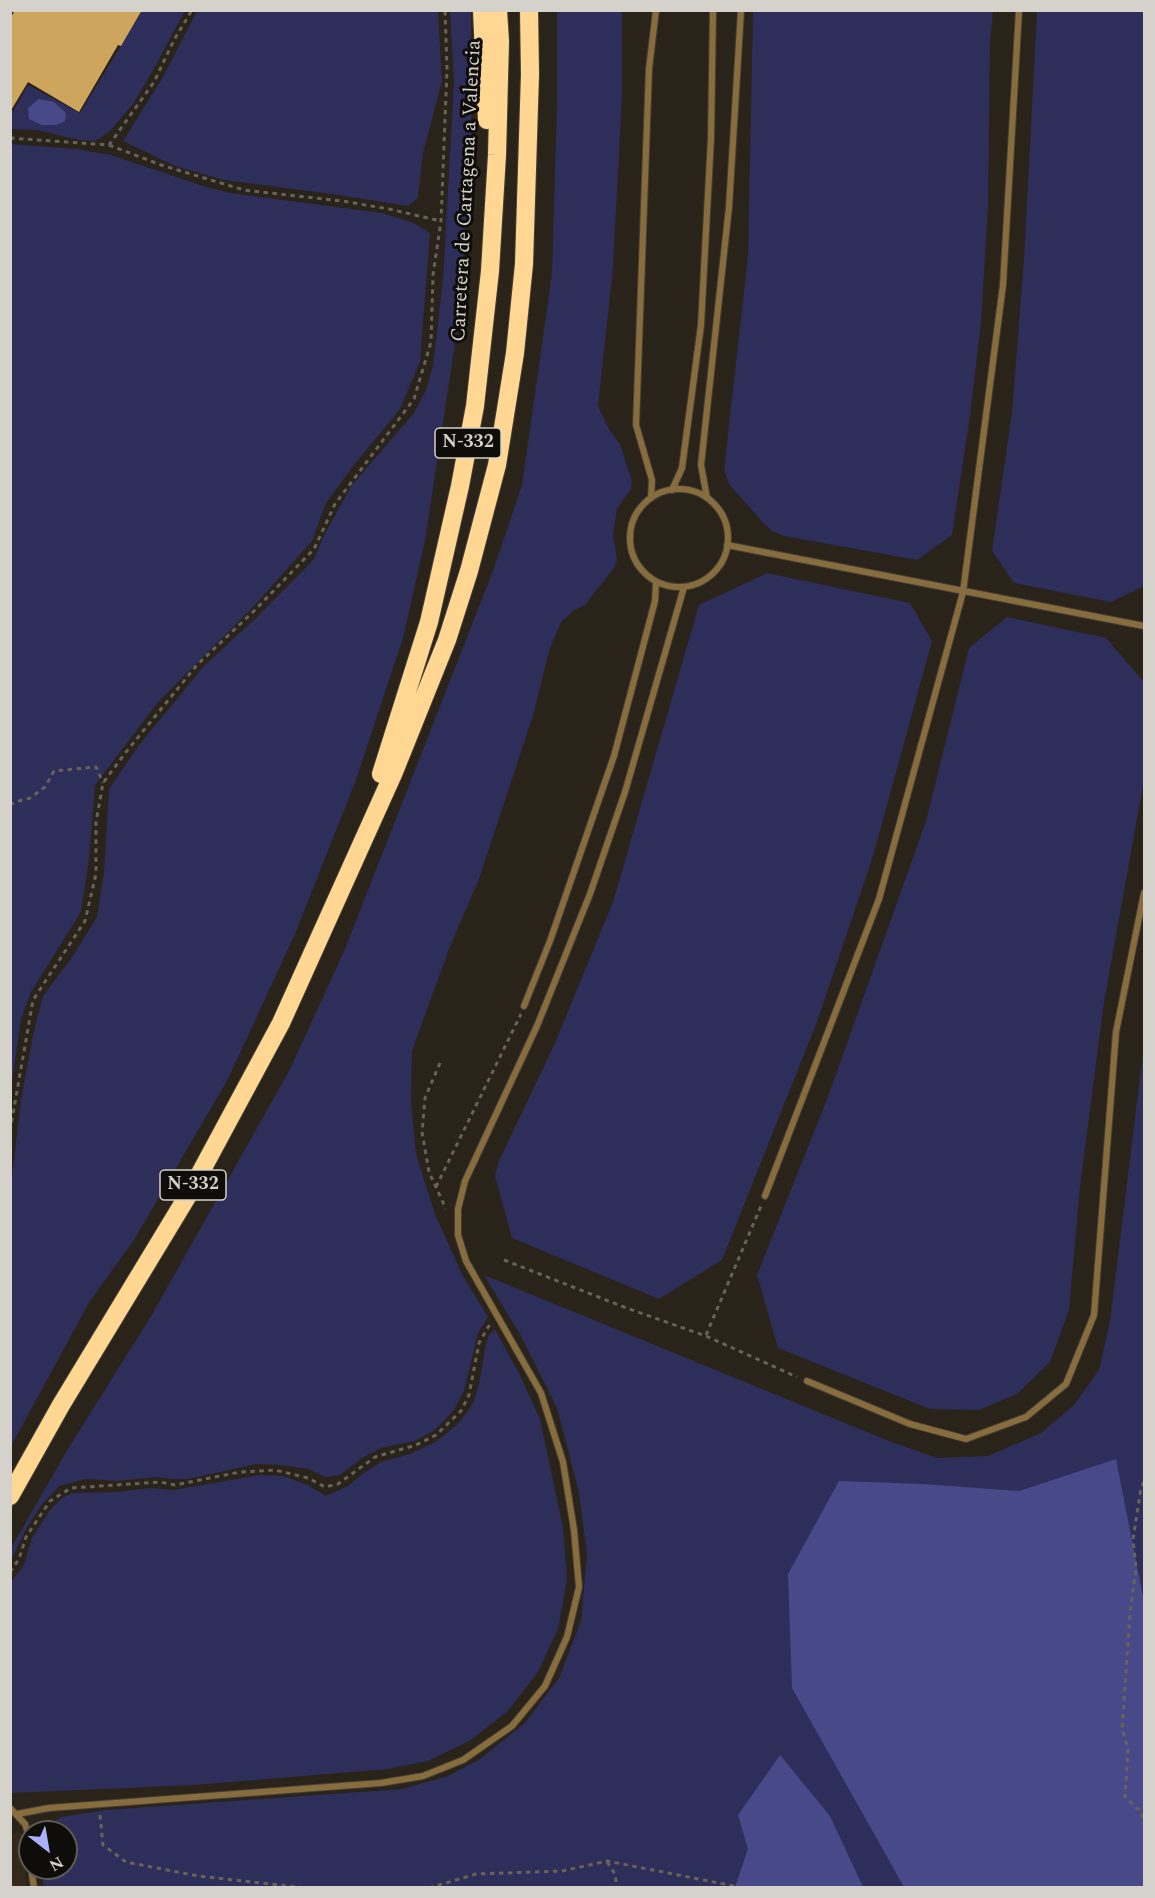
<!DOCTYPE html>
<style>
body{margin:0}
#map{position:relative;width:1155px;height:1898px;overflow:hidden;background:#292319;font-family:Spectral,serif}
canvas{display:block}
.frame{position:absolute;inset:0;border:12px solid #d5d1cb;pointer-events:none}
.north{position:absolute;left:18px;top:1820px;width:60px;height:60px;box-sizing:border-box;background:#0f0d09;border:2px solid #5e5b57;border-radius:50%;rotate:149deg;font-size:16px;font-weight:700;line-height:24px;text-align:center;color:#d5d1cb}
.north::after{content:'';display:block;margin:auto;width:21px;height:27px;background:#aab0fb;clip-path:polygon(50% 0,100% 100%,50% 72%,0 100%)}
</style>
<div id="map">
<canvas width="1155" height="1898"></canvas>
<div class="frame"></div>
<div class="north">N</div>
</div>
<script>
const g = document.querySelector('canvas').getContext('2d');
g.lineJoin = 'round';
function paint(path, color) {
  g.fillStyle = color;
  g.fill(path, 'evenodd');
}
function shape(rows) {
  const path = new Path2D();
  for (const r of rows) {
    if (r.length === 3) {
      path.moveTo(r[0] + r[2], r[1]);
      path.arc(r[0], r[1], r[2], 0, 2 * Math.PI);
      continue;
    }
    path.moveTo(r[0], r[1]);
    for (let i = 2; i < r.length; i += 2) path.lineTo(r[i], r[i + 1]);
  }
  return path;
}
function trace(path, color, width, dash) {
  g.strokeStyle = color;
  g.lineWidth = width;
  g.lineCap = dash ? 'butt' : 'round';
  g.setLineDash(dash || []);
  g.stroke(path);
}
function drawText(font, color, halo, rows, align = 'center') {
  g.font = font + ' Spectral,serif';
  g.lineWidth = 6;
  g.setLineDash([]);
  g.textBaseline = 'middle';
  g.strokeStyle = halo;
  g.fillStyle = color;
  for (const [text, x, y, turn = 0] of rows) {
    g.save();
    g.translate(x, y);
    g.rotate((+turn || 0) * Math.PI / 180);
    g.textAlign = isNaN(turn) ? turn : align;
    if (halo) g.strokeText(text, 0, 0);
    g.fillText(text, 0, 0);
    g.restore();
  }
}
const built = shape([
 [19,1830,25,1842,26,1887,11,1888,11,1836]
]);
const green = shape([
 [142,11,185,11,152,72,133,104,110,131,95,141,79,140,37,130,11,129,11,115,28,85,80,113],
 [197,11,438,11,442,81,423,153,418,198,408,206,332,194,224,180,175,166,123,141,163,77],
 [450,11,471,11,471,158,465,249,459,317,425,541,403,638,356,780,295,934,228,1079,134,1240,90,1301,11,1446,11,1186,21,1100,33,1035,43,996,72,957,97,917,104,872,109,789,139,745,204,666,258,616,314,559,324,535,352,485,414,413,426,390,433,366,443,279,454,82],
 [557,11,622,11,622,96,613,268,598,406,609,429,620,444,632,481,631,489,617,509,613,534,617,560,614,568,585,605,573,611,561,622,549,651,534,712,479,879,449,949,412,1051,411,1102,416,1154,435,1214,463,1276,488,1317,478,1333,464,1391,454,1410,435,1430,415,1441,381,1448,362,1458,340,1475,326,1477,308,1469,281,1465,256,1464,188,1479,170,1479,157,1477,117,1481,86,1479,59,1486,40,1507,26,1529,11,1561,11,1548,69,1447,150,1318,289,1071,345,949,494,568,522,485,552,274,557,102],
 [753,11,993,11,990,41,988,207,981,323,970,416,952,535,917,560,784,536,772,531,764,524,729,484,724,470,748,256],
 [1037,11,1144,11,1144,586,1111,602,1014,583,992,551,1012,412,1024,260],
 [11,144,76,149,111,155,203,186,230,193,382,213,414,223,430,233,420,362,400,409,354,465,326,503,312,541,254,606,159,701,95,785,89,859,81,912,31,992,21,1019,11,1089],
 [767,573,910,603,932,641,873,856,817,1022,722,1260,659,1299,512,1238,495,1176,498,1163,555,1043,613,902,699,605],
 [1007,617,1106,638,1144,682,1144,780,1104,1002,1080,1187,1069,1310,1050,1362,1017,1394,979,1410,930,1409,778,1348,757,1275,829,1094,926,821,969,648],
 [1144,1045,1144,1887,44,1888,41,1868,66,1868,66,1832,43,1832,44,1829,61,1817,105,1810,402,1789,448,1776,480,1759,525,1723,559,1678,581,1621,587,1555,579,1493,557,1408,521,1336,484,1275,889,1441,937,1458,988,1456,1041,1433,1074,1405,1099,1370,1110,1321],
 [495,1329,520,1375,540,1419,563,1527,567,1580,558,1629,538,1672,508,1711,471,1740,428,1761,388,1769,194,1785,11,1793,11,1582,24,1565,32,1538,50,1510,62,1498,73,1493,117,1492,150,1488,174,1490,259,1475,283,1476,308,1485,326,1496,348,1486,362,1474,381,1462,410,1454,437,1441,459,1423,473,1403,479,1385,486,1343,489,1335]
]);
const forest = shape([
 [39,99,54,102,66,113,65,121,56,125,42,125,29,119,28,108],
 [1116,1459,1144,1602,1144,1887,904,1887,792,1688,788,1574,839,1481,923,1484,1019,1491],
 [780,1755,830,1816,863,1887,735,1887,748,1849,738,1815]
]);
const building = shape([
 [15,10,142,10,121,46,118,45,79,112,28,82,10,112,10,19]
]);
const path = shape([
 [10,138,109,145,154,82,174,40,192,10],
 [109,145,161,165,244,190,342,201,389,209,441,221],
 [10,805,15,802,30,798,45,787,54,771,96,767,103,783],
 [440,1063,425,1098,422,1132,429,1172,446,1209],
 [10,1131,33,1000,85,921,96,874,96,822,103,783,126,752,197,665,254,611,314,549,335,504,414,399,431,342,433,275,441,221,447,69,445,10],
 [436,1187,521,1014],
 [504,1260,624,1307,706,1336,797,1377],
 [706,1335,761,1206],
 [1144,1482,1141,1488,1133,1539,1136,1568,1130,1613,1122,1729,1128,1749,1125,1797,1138,1809,1144,1819],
 [10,1572,19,1559,26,1537,50,1501,71,1488,160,1482,175,1485,240,1472,275,1470,308,1478,325,1487,338,1484,375,1457,416,1445,436,1435,461,1411,469,1395,479,1343,490,1324],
 [100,1815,103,1845,126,1862,198,1876,306,1888],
 [607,1862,615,1874,617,1888],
 [429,1888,476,1874,562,1871,607,1861,744,1888]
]);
const lane = shape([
 [679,538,49],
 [672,490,682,468,701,325,711,138,713,10],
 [651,498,652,480,636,425,649,69,656,10],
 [707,498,701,465,729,207,741,10],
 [727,545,1144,626],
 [524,1006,550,941,614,756,655,601,656,582],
 [765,1196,879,899,963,592,1003,285,1019,10],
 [807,1381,910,1424,966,1439,1026,1417,1066,1384,1094,1315,1116,1032,1144,893],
 [10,1808,25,1824,30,1839],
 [17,1814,49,1808,381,1783,423,1776,463,1760,512,1726,545,1686,567,1637,579,1587,574,1530,563,1462,541,1393,466,1261,458,1235,458,1209,465,1181,537,1026,590,894,625,792,684,587],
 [31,1868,34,1888]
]);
const highway = shape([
 [482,10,487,120],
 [381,774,429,622,460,486,475,406,490,271,497,155,500,41,498,10],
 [10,1496,61,1405,190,1192,281,1023,394,772,447,640,469,571,497,465,515,353,524,264,530,74,529,10]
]);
const shields = [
 [468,443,66],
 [193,1185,66]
];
const shieldNames = [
 ["N-332",468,443],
 ["N-332",193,1185]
];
const streetNames = [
 ["Carretera de Cartagena a Valencia",468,191,-87]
];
paint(built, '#322919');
paint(green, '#2d2e59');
paint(forest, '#474988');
paint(building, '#cda55c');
trace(lane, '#453f35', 8);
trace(highway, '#453f35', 20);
trace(path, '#68635a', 3, [4.5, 4.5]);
trace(lane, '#876c3d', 6);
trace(highway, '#ffd792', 18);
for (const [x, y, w] of shields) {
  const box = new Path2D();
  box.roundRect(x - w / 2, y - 15, w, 30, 4.5);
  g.fillStyle = '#0f0d09';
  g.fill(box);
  trace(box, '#d5d1cb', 1.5);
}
drawText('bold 18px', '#d5d1cb', null, shieldNames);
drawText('20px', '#d5d1cb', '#0f0d09', streetNames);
</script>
